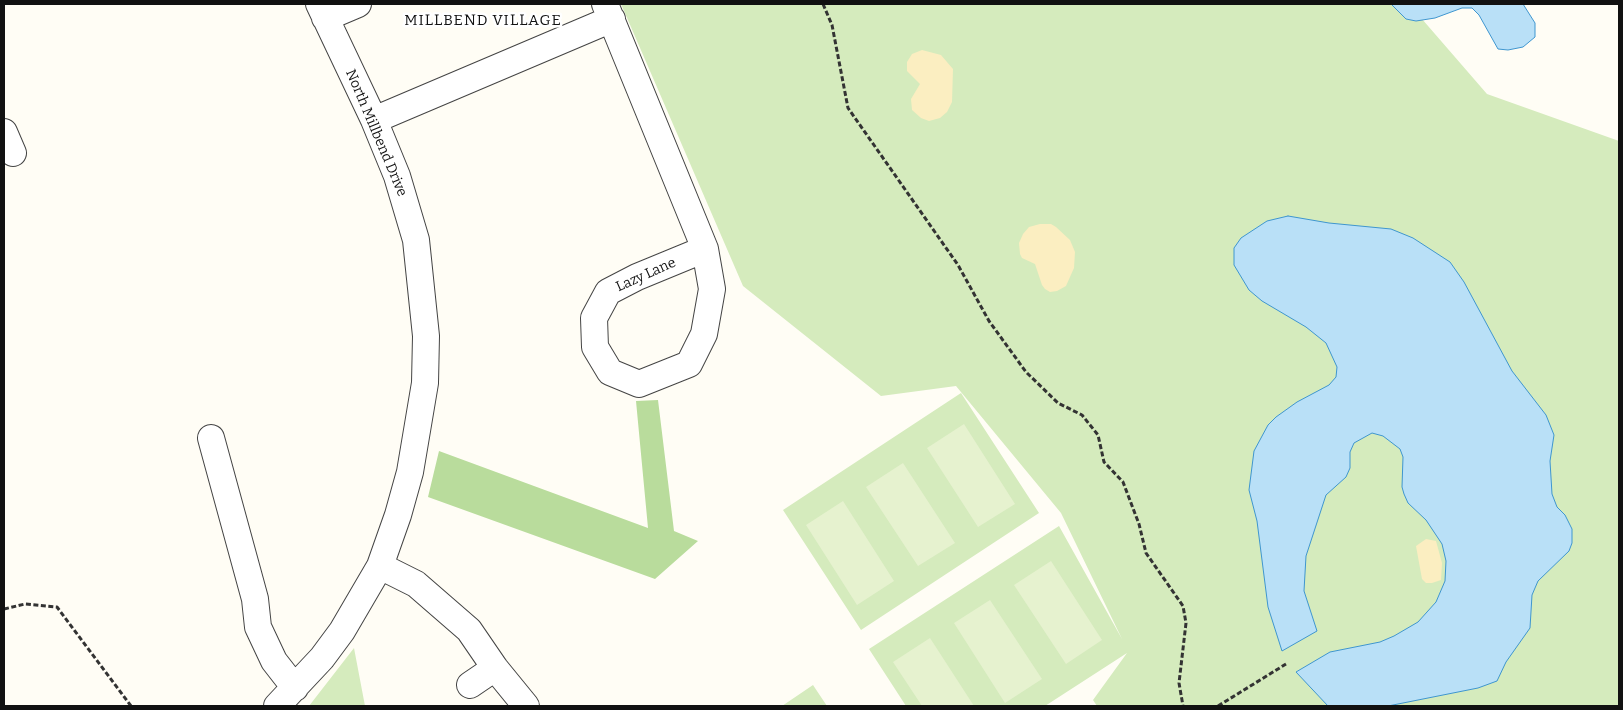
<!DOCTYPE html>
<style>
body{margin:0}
#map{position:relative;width:1623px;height:710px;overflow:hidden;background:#fffdf5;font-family:Bitter,serif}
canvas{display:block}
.frame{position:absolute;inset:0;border:5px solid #111;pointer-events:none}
</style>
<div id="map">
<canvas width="1623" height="710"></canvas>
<div class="frame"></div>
</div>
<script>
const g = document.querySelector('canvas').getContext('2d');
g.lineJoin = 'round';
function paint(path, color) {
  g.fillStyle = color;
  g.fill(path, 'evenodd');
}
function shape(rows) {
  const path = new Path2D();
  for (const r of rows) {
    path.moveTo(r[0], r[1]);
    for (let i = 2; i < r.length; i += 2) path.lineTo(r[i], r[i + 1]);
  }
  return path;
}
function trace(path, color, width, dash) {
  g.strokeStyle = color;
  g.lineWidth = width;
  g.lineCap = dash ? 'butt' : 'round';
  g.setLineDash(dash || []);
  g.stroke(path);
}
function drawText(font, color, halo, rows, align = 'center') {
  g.font = font + ' Bitter,serif';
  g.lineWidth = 5;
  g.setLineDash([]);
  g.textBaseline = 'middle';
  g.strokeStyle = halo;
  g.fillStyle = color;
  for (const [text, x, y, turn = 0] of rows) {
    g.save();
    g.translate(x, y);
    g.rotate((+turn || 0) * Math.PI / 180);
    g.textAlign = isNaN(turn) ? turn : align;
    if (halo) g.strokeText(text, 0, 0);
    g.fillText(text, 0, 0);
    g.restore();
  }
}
const green = shape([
 [621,4,1409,4,1487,94,1619,141,1619,706,1097,706,1093,700,1127,653,1045,706,906,706,869,649,1059,526,1122,639,1061,513,956,386,881,396,743,286],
 [961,393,1039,513,861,630,783,510],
 [354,648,365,706,309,706],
 [813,685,827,706,782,706]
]);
const forest = shape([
 [658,400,674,531,698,541,655,579,428,497,439,451,648,528,636,401]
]);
const sand = shape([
 [922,50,941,55,953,69,952,102,947,112,940,118,929,121,921,118,912,110,911,99,920,84,907,71,907,62,912,54],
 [1040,224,1051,224,1056,227,1070,240,1075,252,1074,268,1066,286,1057,291,1050,292,1045,289,1042,285,1035,264,1022,258,1020,254,1019,243,1023,234,1029,227],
 [1426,539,1436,541,1442,563,1441,580,1432,583,1426,583,1422,579,1416,546]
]);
const pitch = shape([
 [964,424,1015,504,978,527,927,448],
 [903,463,955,543,918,566,866,487],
 [843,501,894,581,857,605,806,525],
 [1051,561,1102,640,1066,664,1014,585],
 [990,600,1042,679,1005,703,954,623],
 [930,638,974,706,922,706,893,662]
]);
const water = shape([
 [1391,4,1523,4,1535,23,1535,37,1523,47,1508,50,1498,49,1479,15,1472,8,1462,8,1435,18,1416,21,1406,19,1391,4],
 [1288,216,1329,223,1391,229,1413,238,1450,262,1464,282,1512,371,1546,415,1554,435,1550,461,1552,494,1557,507,1565,515,1572,529,1572,543,1569,551,1538,581,1532,595,1530,628,1506,662,1497,681,1478,688,1388,706,1328,706,1296,672,1330,652,1380,642,1394,636,1418,622,1436,602,1445,581,1446,561,1442,544,1426,520,1408,503,1404,494,1402,487,1403,457,1400,449,1383,436,1372,433,1354,443,1350,452,1350,468,1346,477,1326,495,1306,556,1304,591,1317,631,1282,651,1268,607,1257,521,1249,490,1254,451,1268,425,1276,417,1297,402,1329,385,1336,377,1337,367,1326,343,1306,327,1262,301,1249,290,1234,265,1234,248,1241,238,1267,221,1288,216]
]);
const path = shape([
 [823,4,832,25,848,108,958,265,989,321,1026,372,1058,403,1082,415,1098,435,1104,462,1123,482,1139,524,1146,553,1183,606,1186,623,1179,683,1183,706],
 [4,609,25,604,57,607,131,706],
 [1218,706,1286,664]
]);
const minor = shape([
 [605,4,705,249],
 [325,18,358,4],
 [374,120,612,19],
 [4,132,13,153],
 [705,249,712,289,704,334,689,364,639,384,610,372,595,347,594,318,608,292,637,277,705,249],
 [211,438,255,599,258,627,274,661,295,688],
 [380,566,416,584,469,630,495,668,526,706],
 [470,685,495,668],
 [277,706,322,658,342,631,380,566,398,515,410,472,425,383,426,336,416,240,397,176,374,120,319,4]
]);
const streetNames = [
 ["North Millbend Drive",376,133,67],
 ["Lazy Lane",646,275,-24]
];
const neighbourhoodNames = [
 ["MILLBEND VILLAGE",483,21]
];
paint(green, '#d5ebbd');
paint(forest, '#b9dc9c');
paint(sand, '#fbeec1');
paint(pitch, '#e6f2cf');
paint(water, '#b9e0f7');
trace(water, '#3f96cf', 1);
trace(minor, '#444', 28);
trace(path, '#333', 3, [5, 2.5]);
trace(minor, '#fff', 26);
drawText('14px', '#111', '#fff', streetNames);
g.letterSpacing = '1px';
drawText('15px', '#111', '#fff', neighbourhoodNames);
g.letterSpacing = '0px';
</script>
